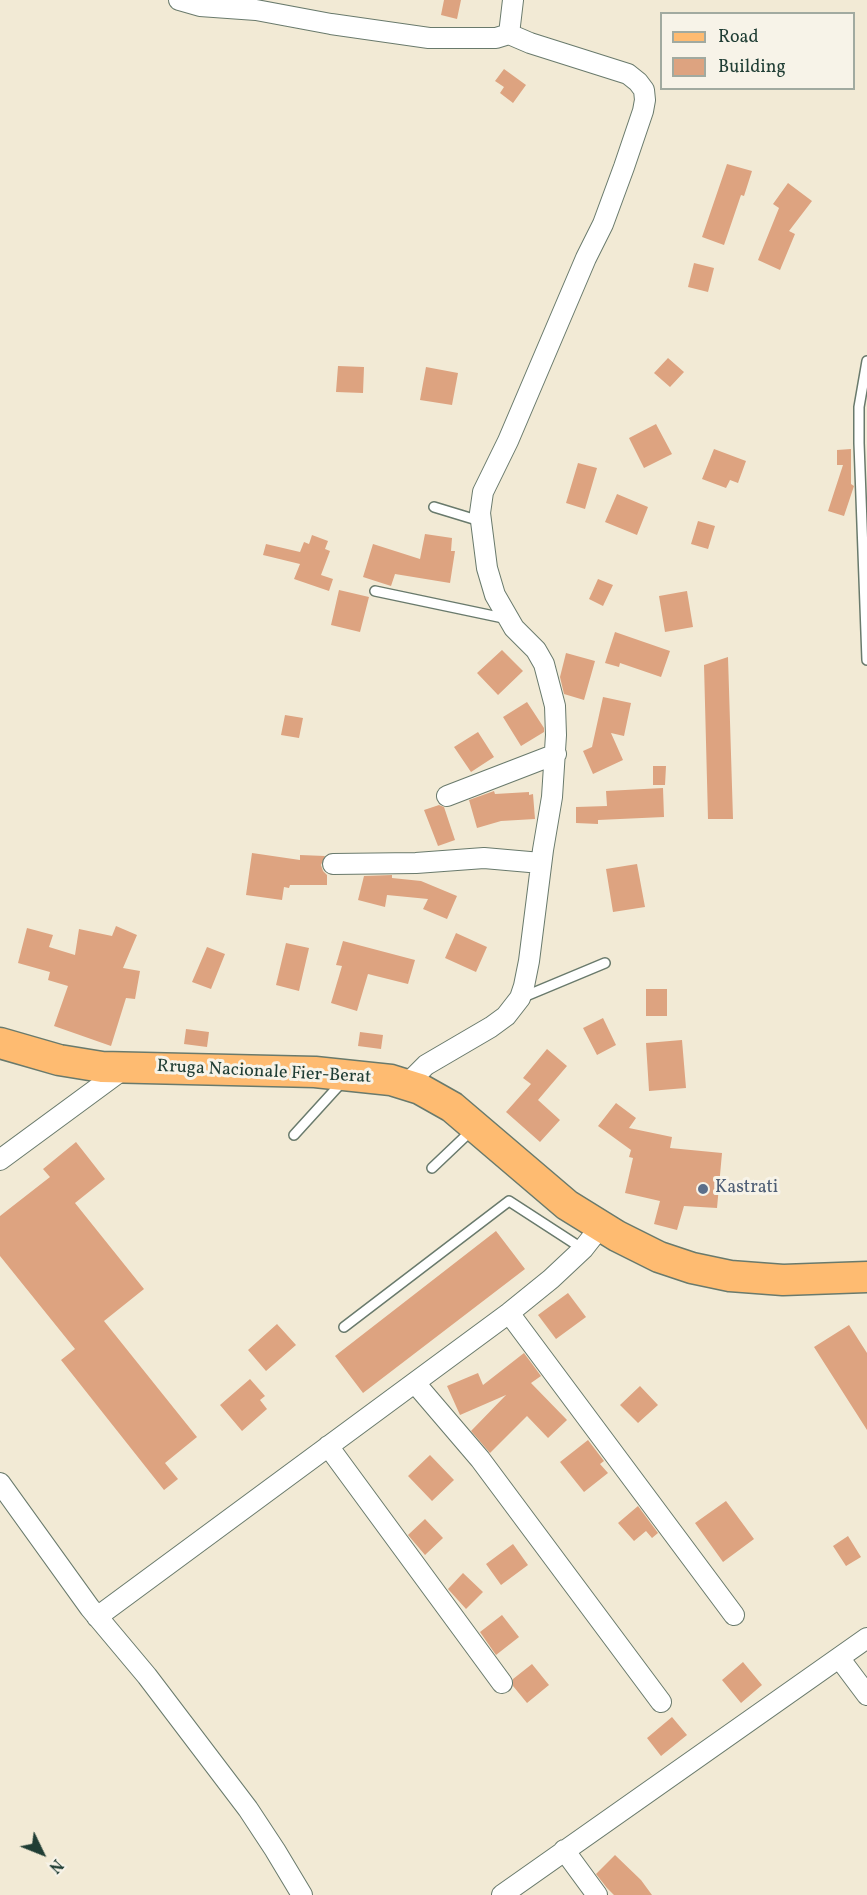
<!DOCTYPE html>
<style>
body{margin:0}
#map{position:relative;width:867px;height:1895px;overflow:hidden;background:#f2ead5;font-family:Vollkorn,serif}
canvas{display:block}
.legend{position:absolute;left:660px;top:12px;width:195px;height:78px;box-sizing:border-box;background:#f7f3e8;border:2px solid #a1aaa0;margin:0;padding:8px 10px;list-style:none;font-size:18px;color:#1f3d34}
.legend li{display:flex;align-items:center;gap:12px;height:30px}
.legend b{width:30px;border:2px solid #a1aaa0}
.north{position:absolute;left:12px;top:1823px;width:60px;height:60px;-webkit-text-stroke:4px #f7f3e8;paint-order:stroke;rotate:133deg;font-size:16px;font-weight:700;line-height:24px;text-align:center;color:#1f3d34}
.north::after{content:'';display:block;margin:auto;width:21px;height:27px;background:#1f3d34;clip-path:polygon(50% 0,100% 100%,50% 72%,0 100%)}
</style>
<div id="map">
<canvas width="867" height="1895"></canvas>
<ul class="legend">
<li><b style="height:8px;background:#febb71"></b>Road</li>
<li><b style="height:16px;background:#dda380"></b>Building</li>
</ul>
<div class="north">N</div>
</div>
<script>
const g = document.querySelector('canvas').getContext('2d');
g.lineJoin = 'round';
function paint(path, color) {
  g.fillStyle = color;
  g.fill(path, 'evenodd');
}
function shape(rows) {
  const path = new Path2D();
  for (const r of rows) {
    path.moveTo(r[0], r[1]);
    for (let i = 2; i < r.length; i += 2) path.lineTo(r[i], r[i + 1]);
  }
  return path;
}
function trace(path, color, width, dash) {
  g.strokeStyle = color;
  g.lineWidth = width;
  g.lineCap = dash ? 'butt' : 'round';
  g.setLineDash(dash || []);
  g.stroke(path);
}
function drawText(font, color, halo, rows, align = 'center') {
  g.font = font + ' Vollkorn,serif';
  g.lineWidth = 6;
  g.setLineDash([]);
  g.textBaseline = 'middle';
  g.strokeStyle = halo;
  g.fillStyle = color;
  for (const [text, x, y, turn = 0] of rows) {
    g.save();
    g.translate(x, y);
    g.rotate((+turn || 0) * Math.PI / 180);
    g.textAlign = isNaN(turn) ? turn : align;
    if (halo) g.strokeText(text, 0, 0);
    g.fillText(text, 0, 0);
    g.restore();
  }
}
const building = shape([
 [444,0,461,0,457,19,441,15],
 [504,69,526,85,513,103,500,93,504,87,495,81],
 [727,164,752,171,744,196,741,195,724,245,702,237],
 [788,183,812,201,789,231,795,234,780,270,758,260,779,208,773,204],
 [694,263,714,268,708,292,688,287],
 [668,358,684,372,670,387,654,373],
 [338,366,364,367,363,393,336,392],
 [426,367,458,373,452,405,420,400],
 [656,424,672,454,644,468,629,438],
 [714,449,746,461,738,483,730,480,726,488,702,479],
 [851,449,851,484,854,486,844,516,828,511,843,465,837,465,837,450],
 [578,463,597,468,585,509,566,503],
 [617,494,648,507,637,535,605,522],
 [698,521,715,526,708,549,691,544],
 [425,534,452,538,451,551,455,551,450,583,395,574,391,586,363,577,373,544,420,559],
 [312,535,328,541,325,549,330,551,321,575,333,579,329,591,294,579,300,564,263,555,266,544,300,552,304,542,309,544],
 [598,579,613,585,603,606,589,599],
 [339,590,369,597,360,632,331,625],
 [687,591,693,627,665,632,659,596],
 [615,632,670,651,661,677,620,663,619,667,605,663],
 [502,650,523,671,498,695,477,673],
 [566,653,595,661,584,700,564,694,560,677],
 [728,657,733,819,708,819,704,665],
 [603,697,631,703,624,736,611,733,623,760,593,774,583,751,592,747],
 [527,702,544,728,544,732,521,746,503,717],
 [285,715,303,718,299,738,281,735],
 [478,732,494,757,471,772,454,747],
 [653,766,666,766,665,785,653,785],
 [663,788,664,817,598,820,598,824,576,823,576,807,607,806,606,791],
 [494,791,495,794,529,792,529,795,533,794,535,819,501,821,477,828,469,800],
 [439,805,444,807,455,840,438,846,424,810],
 [252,853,300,860,300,855,325,856,321,865,323,871,327,875,327,885,290,885,289,888,284,887,282,900,246,895],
 [637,864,645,907,613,912,606,869],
 [392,875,392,878,421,881,457,896,447,919,423,909,428,899,387,895,385,907,358,900,364,876],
 [116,926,137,935,123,968,140,971,135,999,126,998,111,1046,54,1026,68,986,48,980,50,972,18,963,27,928,53,935,49,947,75,955,79,929,112,936],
 [456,933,487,947,476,972,445,958],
 [343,941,415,960,408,984,368,974,357,1011,331,1003,342,966,336,965],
 [286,943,309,948,299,991,276,985],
 [207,947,225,954,211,989,192,982],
 [646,989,667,989,667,1016,646,1016],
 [603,1018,616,1045,597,1055,583,1028],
 [186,1029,209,1032,207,1047,184,1044],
 [360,1032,383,1035,381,1049,358,1046],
 [682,1040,686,1088,649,1091,646,1043],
 [547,1049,567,1066,538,1100,560,1120,540,1142,506,1112,531,1084,523,1078],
 [616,1103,636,1118,629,1128,672,1137,670,1148,722,1153,717,1208,684,1206,677,1230,654,1224,660,1201,625,1193,633,1158,629,1157,631,1150,598,1126],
 [76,1142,105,1179,75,1203,144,1289,104,1321,197,1437,165,1463,178,1479,164,1490,61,1360,75,1349,0,1256,0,1216,50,1177,43,1169],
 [496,1231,525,1269,363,1393,335,1356],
 [568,1293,586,1317,556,1339,538,1315],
 [277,1324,296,1345,266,1371,248,1350],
 [849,1325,867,1353,867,1430,814,1347],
 [524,1353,541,1376,531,1383,567,1420,548,1438,527,1416,490,1453,471,1431,506,1395,460,1415,447,1386,478,1373,483,1385],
 [250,1379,265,1396,260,1400,267,1409,242,1431,220,1405],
 [640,1386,658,1405,638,1423,620,1405],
 [588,1440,604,1461,600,1464,608,1473,584,1492,560,1462],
 [430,1455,454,1480,432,1501,408,1476],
 [726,1501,754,1539,723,1562,695,1523],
 [638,1506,658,1533,652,1538,646,1531,634,1541,618,1523],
 [425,1519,443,1538,425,1555,408,1535],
 [848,1536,861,1557,846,1566,833,1546],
 [513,1544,528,1565,501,1585,486,1564],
 [463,1573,483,1592,466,1609,448,1589],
 [502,1615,519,1637,496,1655,480,1632],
 [743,1662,762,1685,741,1703,722,1680],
 [532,1664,549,1685,527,1703,513,1686,513,1679],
 [672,1717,687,1735,661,1756,647,1738],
 [615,1855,641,1880,652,1895,614,1895,607,1888,596,1874]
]);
const service = shape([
 [867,361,859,407,859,443,867,660],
 [434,507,480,521],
 [375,591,508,619],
 [521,998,605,963],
 [294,1135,344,1080],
 [432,1168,472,1130],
 [344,1327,509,1201,583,1249]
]);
const minor = shape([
 [179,0,200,6,256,10,331,24,429,38,496,38,509,34],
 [447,796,556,754],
 [333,864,416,863,484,858,541,863],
 [407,1084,426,1065,491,1027,506,1016,520,998,524,986,529,961,543,850,552,797,556,735,555,706,544,664,536,650,514,628,495,595,487,568,480,513,483,492,508,441,586,258,603,224,624,167,643,111,645,100,644,90,638,82,628,74,530,43,509,34,513,0],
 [0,1160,125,1068],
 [509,1313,734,1615],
 [415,1383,480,1459,661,1702],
 [328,1446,502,1683],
 [0,1483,90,1608,147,1676,248,1809,275,1850,302,1895],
 [97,1617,509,1313,551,1279,583,1249,601,1226],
 [840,1659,867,1695],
 [564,1850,597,1895],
 [502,1895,867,1638]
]);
const primary = shape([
 [0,1043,59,1060,102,1067,315,1072,391,1080,420,1089,452,1107,567,1205,617,1236,659,1257,692,1268,730,1276,783,1280,867,1277]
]);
const markers = [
 [703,1189,6,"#5c6f8a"]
];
const streetNames = [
 ["Rruga Nacionale Fier-Berat",264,1073,3]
];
const serviceNames = [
 ["Kastrati",715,1189]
];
paint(building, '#dda380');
trace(service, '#697a6c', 12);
trace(minor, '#697a6c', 22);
trace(primary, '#697a6c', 33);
trace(service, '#fff', 9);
trace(minor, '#fff', 20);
trace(primary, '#febb71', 30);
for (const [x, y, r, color] of markers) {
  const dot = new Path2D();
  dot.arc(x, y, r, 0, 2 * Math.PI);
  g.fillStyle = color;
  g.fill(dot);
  trace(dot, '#f7f3e8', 2);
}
drawText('18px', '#1f3d34', '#f7f3e8', streetNames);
drawText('18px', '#4e5e75', '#f7f3e8', serviceNames, 'left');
</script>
